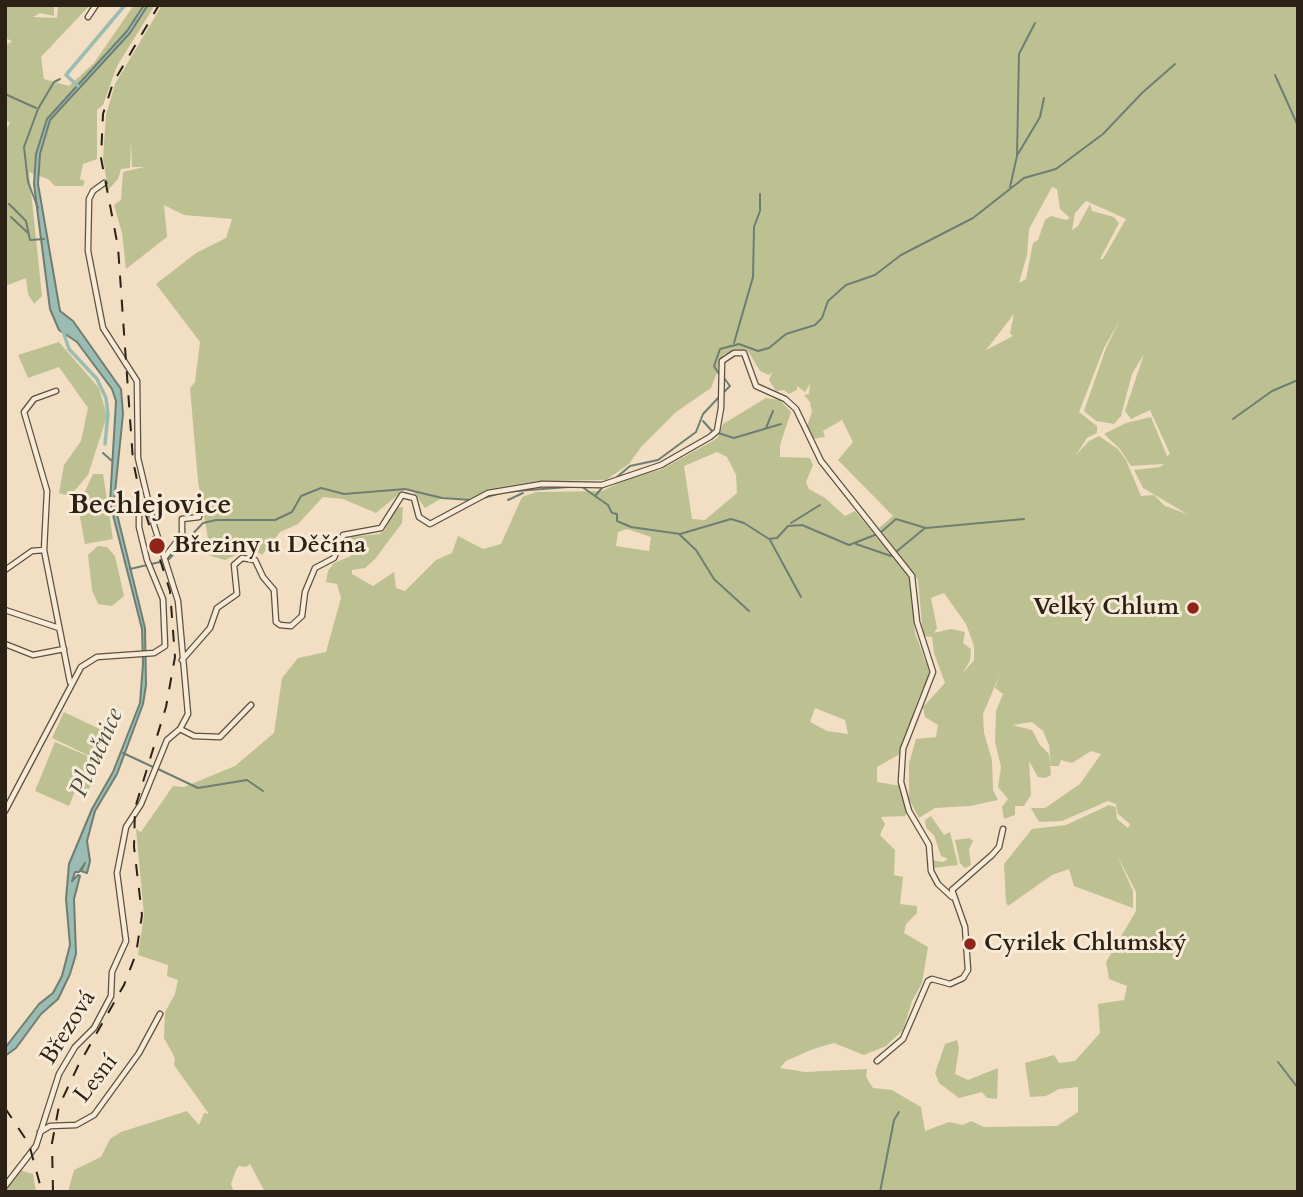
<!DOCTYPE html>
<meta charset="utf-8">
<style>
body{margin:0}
#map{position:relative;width:1303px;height:1197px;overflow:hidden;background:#f2dec2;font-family:Cardo,serif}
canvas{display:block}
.frame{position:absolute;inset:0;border:7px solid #2c2115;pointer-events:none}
</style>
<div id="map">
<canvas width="1303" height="1197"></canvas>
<div class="frame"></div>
</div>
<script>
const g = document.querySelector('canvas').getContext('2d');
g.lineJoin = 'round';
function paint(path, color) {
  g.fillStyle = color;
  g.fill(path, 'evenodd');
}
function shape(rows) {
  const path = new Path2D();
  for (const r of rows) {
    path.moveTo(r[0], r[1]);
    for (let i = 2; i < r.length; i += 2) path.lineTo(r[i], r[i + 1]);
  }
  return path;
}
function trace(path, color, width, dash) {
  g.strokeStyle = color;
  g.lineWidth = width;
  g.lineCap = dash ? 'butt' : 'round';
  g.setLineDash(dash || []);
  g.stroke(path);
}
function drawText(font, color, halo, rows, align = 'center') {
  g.font = font + ' Cardo,serif';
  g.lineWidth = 6;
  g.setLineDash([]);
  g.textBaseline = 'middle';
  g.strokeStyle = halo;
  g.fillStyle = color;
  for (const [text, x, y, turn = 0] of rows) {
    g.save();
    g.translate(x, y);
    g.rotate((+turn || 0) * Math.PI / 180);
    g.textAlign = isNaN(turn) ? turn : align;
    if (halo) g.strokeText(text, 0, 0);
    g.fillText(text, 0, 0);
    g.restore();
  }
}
const green = shape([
 [5,5,54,5,54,16,40,13,33,17,57,18,58,5,90,5,41,57,44,79,69,86,94,63,134,5,155,5,117,66,103,105,97,110,97,159,83,164,80,179,85,181,83,186,55,186,48,179,29,172,42,296,34,304,28,294,26,278,5,286,5,131,10,123,5,119,5,46,12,41,5,38],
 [162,5,1298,5,1298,1192,265,1192,250,1164,246,1167,239,1166,236,1170,231,1184,234,1192,68,1192,74,1170,101,1157,110,1139,121,1132,187,1111,199,1125,204,1113,209,1114,174,1065,175,1058,164,1038,165,1012,175,994,178,980,167,976,168,965,138,955,144,915,136,829,141,832,173,786,184,787,235,766,274,733,282,678,298,658,326,652,341,598,337,584,326,582,328,571,334,563,351,556,351,537,379,534,385,530,396,508,403,507,402,523,375,559,365,568,352,570,352,574,373,586,394,572,396,588,405,591,436,560,452,553,458,536,483,549,501,544,522,497,536,492,602,491,631,477,660,470,713,441,718,437,723,424,766,398,780,400,791,412,780,445,780,457,810,458,813,465,806,482,809,489,825,498,845,516,855,511,905,571,911,583,915,633,931,676,919,697,900,754,877,767,877,782,901,786,907,810,905,816,881,817,885,824,880,835,895,850,894,875,903,877,900,904,917,906,917,913,906,924,904,933,928,947,922,983,912,1001,903,1030,886,1046,864,1055,834,1043,813,1049,786,1061,780,1068,805,1072,867,1069,866,1077,873,1088,892,1090,921,1107,925,1131,949,1122,963,1125,971,1121,984,1127,1057,1126,1078,1112,1078,1087,1059,1089,1046,1096,1030,1097,1025,1063,1054,1055,1059,1063,1075,1061,1100,1033,1098,1004,1124,1000,1127,986,1109,979,1106,962,1136,911,1136,892,1117,855,1133,891,1133,908,1074,886,1069,869,1052,875,1008,906,1006,902,1004,864,1032,829,1066,825,1109,805,1116,807,1117,819,1128,828,1130,824,1118,814,1116,804,1108,801,1062,821,1039,822,1031,808,1045,808,1080,784,1101,754,1091,751,1072,763,1061,760,1059,766,1050,766,1051,775,1045,778,1038,777,1029,761,1031,795,1024,806,1015,806,1015,815,1004,819,1002,807,1008,799,998,787,1001,767,995,742,996,711,1003,694,995,688,1000,674,983,714,984,733,992,760,993,790,998,800,970,806,935,808,919,818,909,799,909,763,916,739,936,737,938,725,925,717,923,707,945,683,934,653,932,637,923,636,918,580,879,528,893,516,838,460,853,442,842,420,823,431,825,437,812,439,807,426,812,412,810,402,804,395,809,394,810,384,805,392,797,386,797,390,789,394,784,390,776,391,769,380,772,372,769,375,760,371,748,351,724,354,711,388,676,412,641,447,629,464,606,480,537,481,489,489,469,500,442,498,425,508,412,490,405,489,376,513,343,499,323,497,298,524,280,532,262,555,251,548,225,560,211,556,198,481,190,388,195,382,200,342,156,284,196,253,226,238,232,219,184,215,164,205,167,237,126,269,122,233,114,205,121,200,123,172,144,167,132,167,131,141,130,168,121,169,118,179,108,190,103,158,106,115,115,84],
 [1052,187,1057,189,1060,209,1070,218,1066,220,1051,216,1045,220,1038,240,1033,243,1026,279,1019,283,1027,255,1029,229],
 [1086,201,1126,219,1103,259,1100,259,1119,223,1114,217,1092,211,1090,204,1078,226,1072,230,1075,213],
 [1014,314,1010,333,1013,336,986,350],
 [1121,318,1106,348,1084,411,1096,421,1114,424,1121,416,1132,374,1144,354,1125,411,1131,419,1150,410,1170,454,1167,456,1151,417,1126,423,1104,434,1120,449,1131,466,1164,464,1160,467,1134,470,1143,488,1187,514,1165,506,1154,495,1141,496,1126,460,1118,449,1099,436,1089,441,1076,455,1087,438,1097,433,1097,426,1079,412,1104,348],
 [717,452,727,457,736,475,737,493,705,520,692,519,684,466],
 [627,529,651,537,649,551,616,546,618,532],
 [944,593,966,624,974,646,974,660,962,674,970,661,971,649,963,643,965,632,951,629,934,633,937,628,931,598],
 [815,708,845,720,848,734,827,731,810,722],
 [1032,722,1043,731,1049,745,1051,765,1049,754,1040,745,1032,730,1012,725],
 [59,342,99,388,107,416,88,475,70,496,59,493,64,465,81,441,88,408,59,367,28,378,18,355],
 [93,474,103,474,113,539,85,544,78,506],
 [98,546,107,547,115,556,124,596,112,606,98,604,92,590,88,555],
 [64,712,110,734,98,760,52,738],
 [55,742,90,757,86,768,97,772,87,793,76,789,69,806,35,791],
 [931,816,944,835,950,832,958,865,932,868,931,860,943,862,948,859,941,856,934,835,926,828,925,820],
 [970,838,973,841,969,849,971,865,965,868,960,863,955,840],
 [957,1040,959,1048,955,1074,968,1080,998,1068,997,1099,987,1098,982,1092,959,1098,939,1083,935,1073,945,1044],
 [19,1170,33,1174,36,1192,5,1192]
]);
const water = shape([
 [144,5,148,5,130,33,50,120,40,154,38,184,60,311,73,321,121,389,123,414,114,502,145,628,146,685,143,704,117,774,95,811,87,841,90,861,87,873,81,871,85,863,79,872,75,872,72,881,78,875,80,876,74,899,76,954,70,974,58,999,41,1014,16,1048,5,1056,5,1048,39,1004,53,993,62,976,70,945,66,899,69,864,92,809,113,772,140,703,143,664,142,629,110,503,116,401,112,389,77,342,59,330,50,309,34,184,36,154,47,119,127,31,144,5]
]);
const stream = shape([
 [1275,75,1298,126],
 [5,94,36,108],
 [1018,154,1040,117,1044,98],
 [1010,187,1017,156,1019,54,1035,23],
 [9,204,26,221,30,240,44,239],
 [38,208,28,182,24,147,38,109,54,82,60,79],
 [11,217,28,233],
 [734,343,753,277,754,227,760,211,760,194],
 [719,374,714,366,720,349,739,344,758,351,769,348,786,334,815,325,822,318,828,301,846,285,875,275,901,255,973,218,1024,178,1056,169,1103,134,1142,93,1175,64],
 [724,392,730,386,724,378],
 [1233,419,1272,391,1298,380],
 [703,421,712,431,734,438,781,424],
 [766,428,773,411],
 [103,453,112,461],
 [617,477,630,466,658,460,696,432,703,414,720,396],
 [595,496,608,505,612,513,617,514,617,521,631,527,680,534,731,519,744,523,769,539,777,538,788,526,802,525,849,545,880,533,896,519,926,528,1024,519],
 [480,499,504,492,581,486,595,496,602,488],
 [508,500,523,493],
 [791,523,820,505],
 [680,535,696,550,714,579,749,611],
 [770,540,801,597],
 [856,544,891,556,925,528],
 [169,559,203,523,216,520,275,520,292,512,301,496,321,488,344,494,405,489,442,498,471,500],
 [130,569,160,562],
 [123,753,153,767],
 [158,769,198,788,247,780,263,791],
 [1278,1062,1298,1088],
 [880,1192,894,1120,899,1112]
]);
const canal = shape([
 [78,86,66,75,125,5],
 [62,328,69,349,97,379,106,398,108,414,105,444]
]);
const minor = shape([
 [88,17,96,5],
 [56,391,34,399,24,412,47,491,44,550,70,682],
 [165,557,182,535,182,519,199,517,201,504],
 [5,570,32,551,44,550],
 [5,610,59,628],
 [5,644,33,655,64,649],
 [182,660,210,628,217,608,237,594,234,565,242,558,255,560,263,577,274,590,276,622,280,625,291,626,302,616,305,592,315,568,334,558,343,535,381,528,402,495,414,498,419,517,430,524,488,493,542,484,602,485,661,465,710,437,717,431,721,408,722,361,734,353,744,353,756,386,785,399,796,409,821,461,912,576,917,622,933,672,903,749,901,782,909,811,929,845,931,871,938,884,952,897],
 [180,729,194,736,220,737,251,705],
 [5,811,81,667,97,657,154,653,165,646,163,599,147,560,139,527,139,513,149,507],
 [877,1061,903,1039,928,981,932,979,950,984,963,978,968,970,965,927,952,890,992,855,999,847,1003,829],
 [40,1132,50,1126,76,1125,94,1115,139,1053,160,1014],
 [5,1186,36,1146,59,1074,75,1047,94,1028,111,996,112,972,126,941,117,873,126,827,141,804,167,740,180,729,188,714,178,601,154,525,138,458,137,381,103,328,88,251,89,199,93,191,104,183]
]);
const rail = shape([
 [5,1108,29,1144,42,1192],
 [53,1192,52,1143,59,1106,78,1066,124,985,136,954,142,915,134,847,135,808,166,707,175,657,170,591,141,499,133,461,118,247,101,158,103,114,113,83,159,5]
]);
const markers = [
 [157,546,9,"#8f2418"],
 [1193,608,7,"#8f2418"],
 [970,944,7,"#8f2418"]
];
const poiNames = [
 ["Březiny u Děčína",173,546],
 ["Velký Chlum",1179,608,"right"],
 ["Cyrilek Chlumský",984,944]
];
const streetNames = [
 ["Březová",69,1028,-58],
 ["Lesní",97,1079,-52]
];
const waterNames = [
 ["Ploučnice",98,753,-66]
];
const quarterNames = [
 ["Bechlejovice",150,507]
];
paint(green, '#bdc192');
paint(water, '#9bbcb2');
trace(water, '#6f7e73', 2);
trace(stream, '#6f7e73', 2);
trace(canal, '#9bbcb2', 3.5);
trace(minor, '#5e5040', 7);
trace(minor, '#f7ead7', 4.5);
trace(rail, '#2c2115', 2, [12, 12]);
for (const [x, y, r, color] of markers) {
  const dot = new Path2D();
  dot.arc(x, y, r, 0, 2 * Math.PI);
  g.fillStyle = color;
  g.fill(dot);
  trace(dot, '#f7ead7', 2.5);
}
drawText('bold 24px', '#2c2115', '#f7ead7', poiNames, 'left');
drawText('24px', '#2c2115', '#f7ead7', streetNames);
drawText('italic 26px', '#4d5044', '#f7ead7', waterNames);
drawText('bold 28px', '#2c2115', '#f7ead7', quarterNames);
</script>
